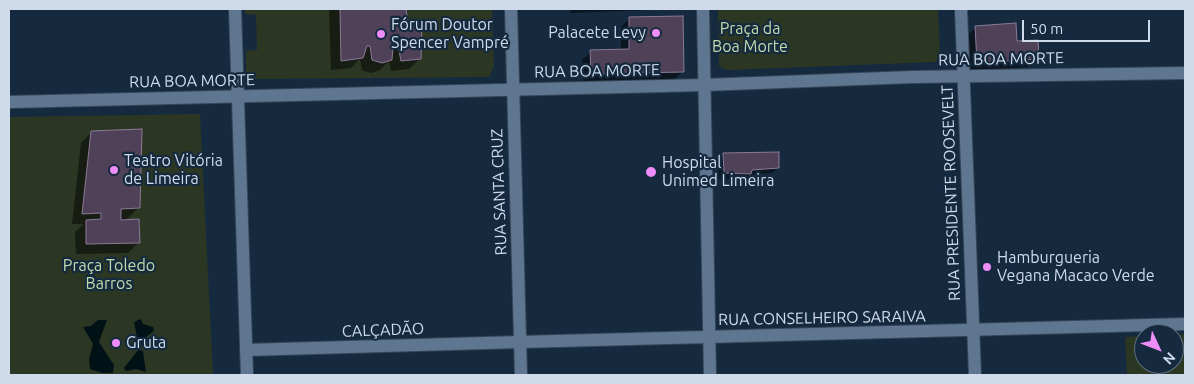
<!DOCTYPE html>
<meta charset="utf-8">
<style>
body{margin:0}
#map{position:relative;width:1194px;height:384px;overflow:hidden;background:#152a3f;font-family:Ubuntu,sans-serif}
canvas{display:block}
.frame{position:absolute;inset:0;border:10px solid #cfdbea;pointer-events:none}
.north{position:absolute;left:1134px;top:324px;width:50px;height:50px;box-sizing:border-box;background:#152a3f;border:1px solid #5f7183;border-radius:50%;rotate:133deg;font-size:14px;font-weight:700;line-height:20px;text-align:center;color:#cfdbea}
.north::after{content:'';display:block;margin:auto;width:18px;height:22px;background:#ee8cf8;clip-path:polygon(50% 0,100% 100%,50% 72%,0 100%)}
.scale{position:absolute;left:1022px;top:20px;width:128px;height:22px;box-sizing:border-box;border:2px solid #cfdbea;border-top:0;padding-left:6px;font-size:15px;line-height:18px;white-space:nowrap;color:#cfdbea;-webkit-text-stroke:4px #152a3f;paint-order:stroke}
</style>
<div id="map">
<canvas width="1194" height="384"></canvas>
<div class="frame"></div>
<div class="north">N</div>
<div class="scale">50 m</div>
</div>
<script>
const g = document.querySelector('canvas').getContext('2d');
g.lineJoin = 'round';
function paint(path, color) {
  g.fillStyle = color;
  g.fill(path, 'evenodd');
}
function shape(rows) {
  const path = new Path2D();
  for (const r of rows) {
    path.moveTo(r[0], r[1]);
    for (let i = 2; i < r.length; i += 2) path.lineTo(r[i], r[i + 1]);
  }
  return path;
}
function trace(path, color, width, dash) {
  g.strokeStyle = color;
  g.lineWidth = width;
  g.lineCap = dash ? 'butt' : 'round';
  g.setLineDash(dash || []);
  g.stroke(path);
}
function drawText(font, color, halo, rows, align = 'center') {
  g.font = font + ' Ubuntu,sans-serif';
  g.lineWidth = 4.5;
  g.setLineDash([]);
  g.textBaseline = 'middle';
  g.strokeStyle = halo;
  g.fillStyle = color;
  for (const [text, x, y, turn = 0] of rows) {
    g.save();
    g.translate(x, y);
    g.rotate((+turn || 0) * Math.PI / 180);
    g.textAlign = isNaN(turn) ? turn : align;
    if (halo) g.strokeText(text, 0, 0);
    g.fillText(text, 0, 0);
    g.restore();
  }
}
const green = shape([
 [245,9,492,9,494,67,489,77,255,79,246,73,246,51,257,50,256,15,245,14],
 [718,9,938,9,940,54,936,62,726,70,719,66],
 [200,114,213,375,9,375,9,117],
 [1185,334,1185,375,1127,375,1125,337,1144,336,1144,364,1174,364,1174,335]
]);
const water = shape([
 [141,319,143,324,153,327,154,331,147,336,143,345,138,343,134,322],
 [98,320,107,320,99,342,114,365,113,373,102,373,90,369,89,359,93,344,83,327,91,326],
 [138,350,143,351,146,372,136,369,126,371,124,368]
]);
const shadow = shape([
 [329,9,404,9,406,23,420,58,409,69,391,71,389,61,380,70,371,73,362,70,360,59,351,68,331,70],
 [570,9,677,9,570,13],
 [630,18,683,71,674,80,583,82,582,60,591,51,621,50,621,27],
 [976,27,1016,43,1038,59,1029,67,969,71,967,36],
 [92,132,138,208,125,221,139,242,128,253,76,254,75,232,84,224,72,224,81,143],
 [724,154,778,168,772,173,749,175,744,180,718,179,718,160]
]);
const building = shape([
 [340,9,406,9,408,22,422,24,421,59,401,61,398,45,393,46,392,60,382,63,372,60,370,46,367,46,363,58,341,61,340,9],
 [683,16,684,72,591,74,590,50,629,49,629,17,683,16],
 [1016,23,1017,41,1038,40,1039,59,977,63,975,26,1016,23],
 [142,129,140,208,121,209,121,220,139,219,140,243,86,244,86,220,101,219,101,213,82,214,91,131,142,129],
 [779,152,779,168,752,170,751,174,724,173,723,153,779,152]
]);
const pedestrian = shape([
 [246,350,520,342]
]);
const minor = shape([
 [235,9,247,375],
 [511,9,521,375],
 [703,9,710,375],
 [520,342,1185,324]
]);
const tertiary = shape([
 [9,102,704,85,912,77,1185,73]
]);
const secondary = shape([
 [961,9,975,375]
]);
const markers = [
 [656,33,5,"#ee8cf8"],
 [381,34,5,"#ee8cf8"],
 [114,170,5,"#ee8cf8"],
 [651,172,6,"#ee8cf8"],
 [987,267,5,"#ee8cf8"],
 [116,343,5,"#ee8cf8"]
];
const poiNames = [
 ["Fórum Doutor",391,25],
 ["Spencer Vampré",391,43],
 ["Palacete Levy",646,33,"right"],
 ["Teatro Vitória",124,161],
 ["de Limeira",124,179],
 ["Hospital",662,163],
 ["Unimed Limeira",662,181],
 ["Hamburgueria",997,258],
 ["Vegana Macaco Verde",997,276],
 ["Gruta",126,343]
];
const parkNames = [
 ["Praça da",750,29],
 ["Boa Morte",750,47],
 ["Praça Toledo",109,266],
 ["Barros",109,284]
];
const streetNames = [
 ["RUA BOA MORTE",1001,59,-1],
 ["RUA BOA MORTE",597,71,-1],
 ["RUA BOA MORTE",192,81,-1],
 ["RUA SANTA CRUZ",499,192,-92],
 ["RUA PRESIDENTE ROOSEVELT",951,193,-92],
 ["RUA CONSELHEIRO SARAIVA",822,318,-1],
 ["CALÇADÃO",383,330,-2]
];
paint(green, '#2c3723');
paint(water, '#001215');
paint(shadow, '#0007');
paint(building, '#4f4158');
trace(building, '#8b7a97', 1);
trace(pedestrian, '#374658', 14);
trace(minor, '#374658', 14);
trace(tertiary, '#374658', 14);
trace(secondary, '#374658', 14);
trace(pedestrian, '#5f7690', 12);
trace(minor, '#5f7690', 12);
trace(tertiary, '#5f7690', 12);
trace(secondary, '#5f7690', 12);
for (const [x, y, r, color] of markers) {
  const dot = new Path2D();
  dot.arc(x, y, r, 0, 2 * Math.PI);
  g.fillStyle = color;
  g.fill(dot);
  trace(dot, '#152a3f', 2);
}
drawText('16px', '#cfdbea', '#152a3f', poiNames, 'left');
drawText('16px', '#c1dbab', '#152a3f', parkNames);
drawText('16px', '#cfdbea', '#152a3f', streetNames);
</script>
